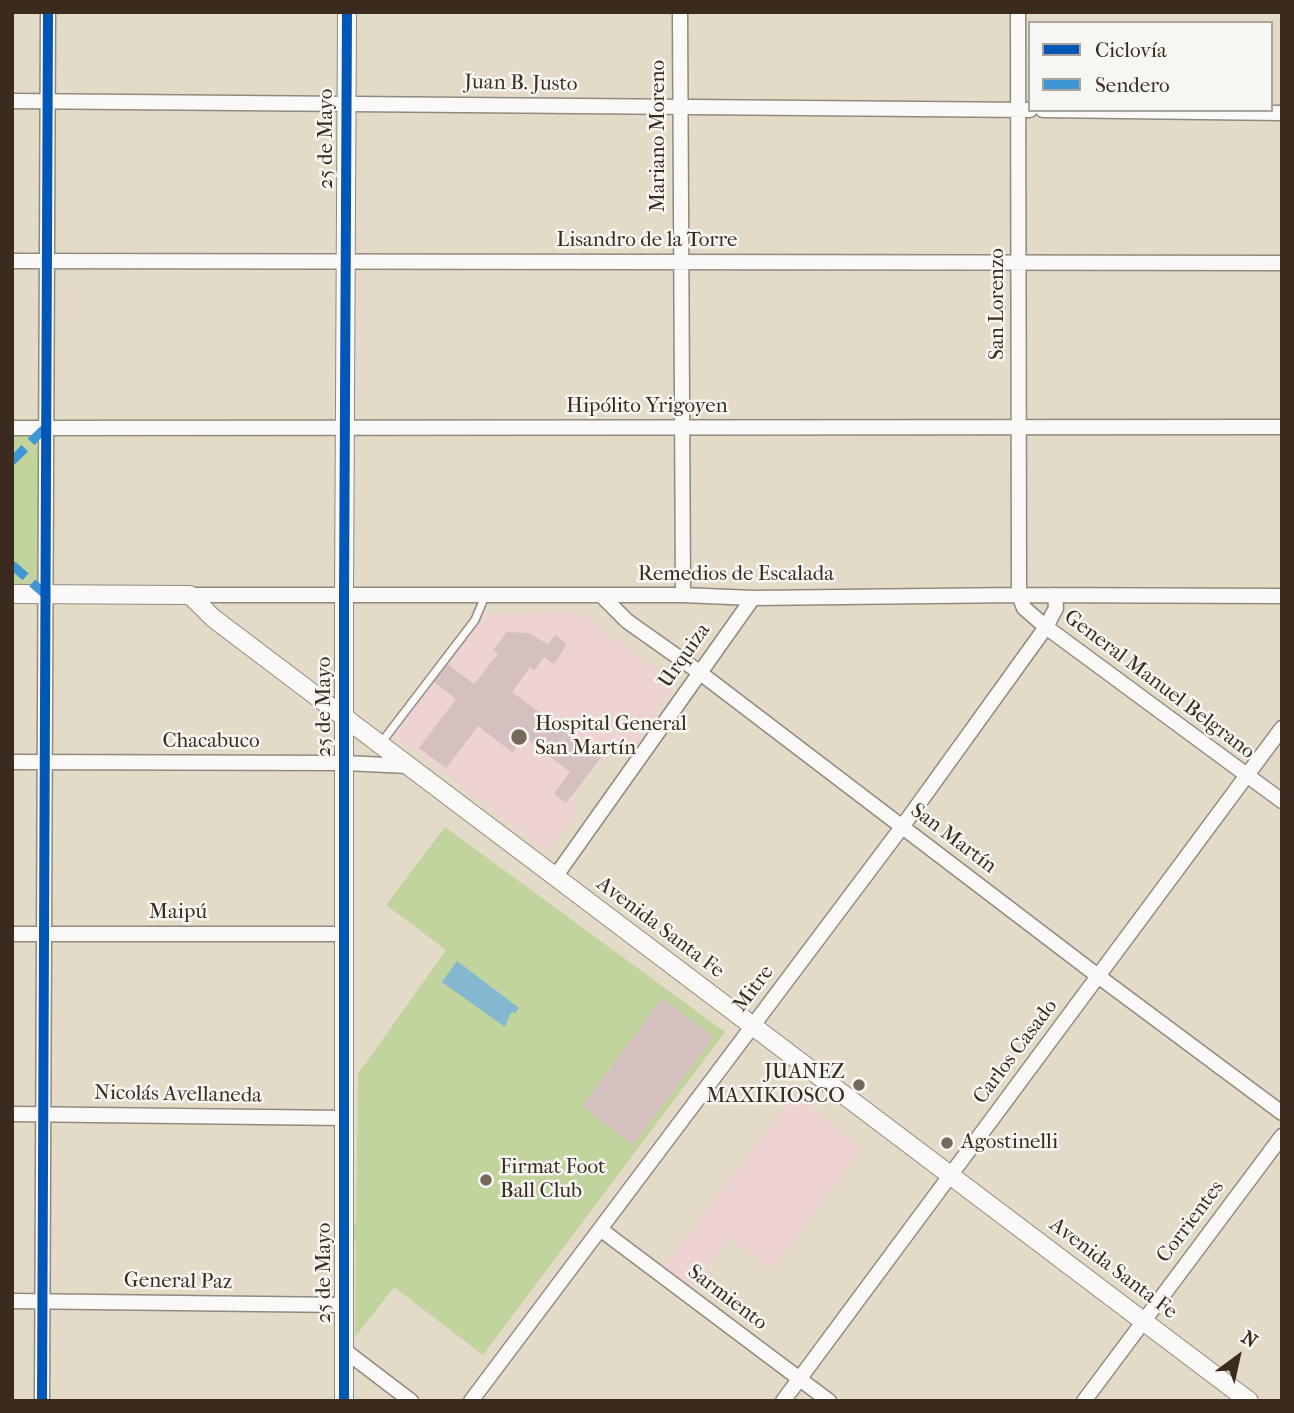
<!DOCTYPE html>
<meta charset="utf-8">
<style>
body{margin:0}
#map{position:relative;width:1294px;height:1413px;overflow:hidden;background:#e4dac8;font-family:"IM FELL French Canon",serif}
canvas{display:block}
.frame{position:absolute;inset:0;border:14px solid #3b2a1e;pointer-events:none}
.legend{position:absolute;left:1028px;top:21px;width:245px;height:91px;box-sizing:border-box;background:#f6f6f2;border:2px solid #aba49d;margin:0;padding:9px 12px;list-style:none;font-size:21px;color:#3b2a1e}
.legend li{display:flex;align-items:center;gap:14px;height:35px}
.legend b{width:35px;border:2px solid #aba49d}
.north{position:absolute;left:1203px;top:1322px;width:70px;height:70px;-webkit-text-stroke:5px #f6f6f2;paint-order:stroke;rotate:33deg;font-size:19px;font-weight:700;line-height:28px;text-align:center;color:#3b2a1e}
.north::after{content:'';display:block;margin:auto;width:24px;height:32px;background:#3b2a1e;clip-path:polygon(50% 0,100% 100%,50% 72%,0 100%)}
</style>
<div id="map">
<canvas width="1294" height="1413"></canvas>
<div class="frame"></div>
<ul class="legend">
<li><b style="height:9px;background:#0057b8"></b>Ciclovía</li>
<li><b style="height:9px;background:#3e96d5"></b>Sendero</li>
</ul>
<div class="north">N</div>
</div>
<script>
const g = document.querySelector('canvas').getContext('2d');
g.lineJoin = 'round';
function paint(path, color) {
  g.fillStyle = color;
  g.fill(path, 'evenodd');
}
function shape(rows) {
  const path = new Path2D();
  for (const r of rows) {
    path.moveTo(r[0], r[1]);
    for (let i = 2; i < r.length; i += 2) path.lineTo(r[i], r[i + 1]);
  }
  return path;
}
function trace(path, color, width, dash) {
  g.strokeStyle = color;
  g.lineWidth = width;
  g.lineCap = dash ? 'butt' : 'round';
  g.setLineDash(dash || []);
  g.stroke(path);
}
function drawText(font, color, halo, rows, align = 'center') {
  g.font = font + ' "IM FELL French Canon",serif';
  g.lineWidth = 5;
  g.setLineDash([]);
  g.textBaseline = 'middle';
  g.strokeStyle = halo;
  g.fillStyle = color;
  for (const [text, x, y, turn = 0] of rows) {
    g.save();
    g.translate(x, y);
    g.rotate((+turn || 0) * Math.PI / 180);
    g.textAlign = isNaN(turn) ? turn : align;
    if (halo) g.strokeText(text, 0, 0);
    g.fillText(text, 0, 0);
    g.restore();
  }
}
const built = shape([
 [579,612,676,684,637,742,612,746,574,793,574,819,546,852,390,732,481,614],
 [794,1094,862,1147,772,1270,729,1237,690,1289,663,1267]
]);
const green = shape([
 [12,428,45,428,45,594,12,594],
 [445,827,725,1032,483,1355,394,1287,355,1337,356,1242,347,1235,356,1222,358,1074,446,950,386,905]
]);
const water = shape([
 [457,961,519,1008,515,1013,512,1012,509,1016,505,1027,442,982]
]);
const building = shape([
 [507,632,528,633,548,644,555,635,567,644,554,664,544,657,534,671,530,667,512,692,601,758,566,803,554,794,570,772,524,737,513,753,478,726,446,768,419,748,456,699,433,681,446,663,474,684,498,654,493,650],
 [662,998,714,1037,633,1145,582,1106]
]);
const service = shape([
 [381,743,475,620,485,596]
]);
const minor = shape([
 [680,12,683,595],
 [1018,12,1019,595,1024,608,1046,627,1282,801],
 [12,101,1030,110],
 [1043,110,1282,113],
 [12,261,1282,263],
 [12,428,1282,427],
 [190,595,683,595,753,598,1019,595,1282,596],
 [602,596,627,621,699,672,1098,976,1282,1113],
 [12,762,344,763,409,766],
 [555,877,753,598],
 [12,934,344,934],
 [12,1114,344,1118],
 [600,1229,829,1401],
 [12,1301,344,1305],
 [344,1350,411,1401],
 [42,1401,48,12],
 [471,1401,902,827,1046,627,1056,608,1055,595],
 [783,1401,1282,728],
 [1084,1401,1282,1136]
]);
const tertiary = shape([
 [12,594,190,595,213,618,1249,1401],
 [344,1401,344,594,347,12]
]);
const quiet = shape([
 [12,461,45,428],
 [12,565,45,594]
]);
const cycleway = shape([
 [42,1401,48,12],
 [344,1401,344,594,347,12]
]);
const markers = [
 [519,737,9,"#76685a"],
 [859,1085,7,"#76685a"],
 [947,1143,7,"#76685a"],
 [486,1180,7,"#76685a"]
];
const streetNames = [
 ["Juan B. Justo",521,84,1],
 ["Mariano Moreno",659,136,-90],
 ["25 de Mayo",327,139,-90],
 ["Lisandro de la Torre",647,241],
 ["San Lorenzo",998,304,-90],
 ["Hipólito Yrigoyen",647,407],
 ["Remedios de Escalada",736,575],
 ["Urquiza",685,656,-55],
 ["General Manuel Belgrano",1159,685,37],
 ["25 de Mayo",325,707,-90],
 ["Chacabuco",211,742],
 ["San Martín",953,839,37],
 ["Maipú",178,913],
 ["Avenida Santa Fe",660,928,37],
 ["Mitre",754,989,-53],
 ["Carlos Casado",1016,1052,-53],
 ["Nicolás Avellaneda",178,1095,1],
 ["Corrientes",1191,1222,-53],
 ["Avenida Santa Fe",1113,1269,37],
 ["25 de Mayo",325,1273,-90],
 ["General Paz",178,1282,1],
 ["Sarmiento",727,1298,37]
];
const poiNames = [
 ["Hospital General",535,725],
 ["San Martín",535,749],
 ["JUANEZ",845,1073,"right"],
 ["MAXIKIOSCO",845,1097,"right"],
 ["Agostinelli",961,1143],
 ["Firmat Foot",500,1168],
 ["Ball Club",500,1192]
];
paint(built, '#edd4d2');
paint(green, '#c1d49e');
paint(water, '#84b7d0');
paint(building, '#d3c0bf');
trace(service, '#90897d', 10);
trace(minor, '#90897d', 17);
trace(tertiary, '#90897d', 20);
trace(service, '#fbf9f7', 7);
trace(minor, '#fbf9f7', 14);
trace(tertiary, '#fbf9f7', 18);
trace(quiet, '#3e96d5', 9, [18, 9]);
trace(cycleway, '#0057b8', 10);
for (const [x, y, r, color] of markers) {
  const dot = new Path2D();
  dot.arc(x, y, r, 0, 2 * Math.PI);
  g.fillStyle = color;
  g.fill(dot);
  trace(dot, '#f6f6f2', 2.5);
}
drawText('21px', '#3b2a1e', '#f6f6f2', streetNames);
drawText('21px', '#3b2a1e', '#f6f6f2', poiNames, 'left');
</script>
